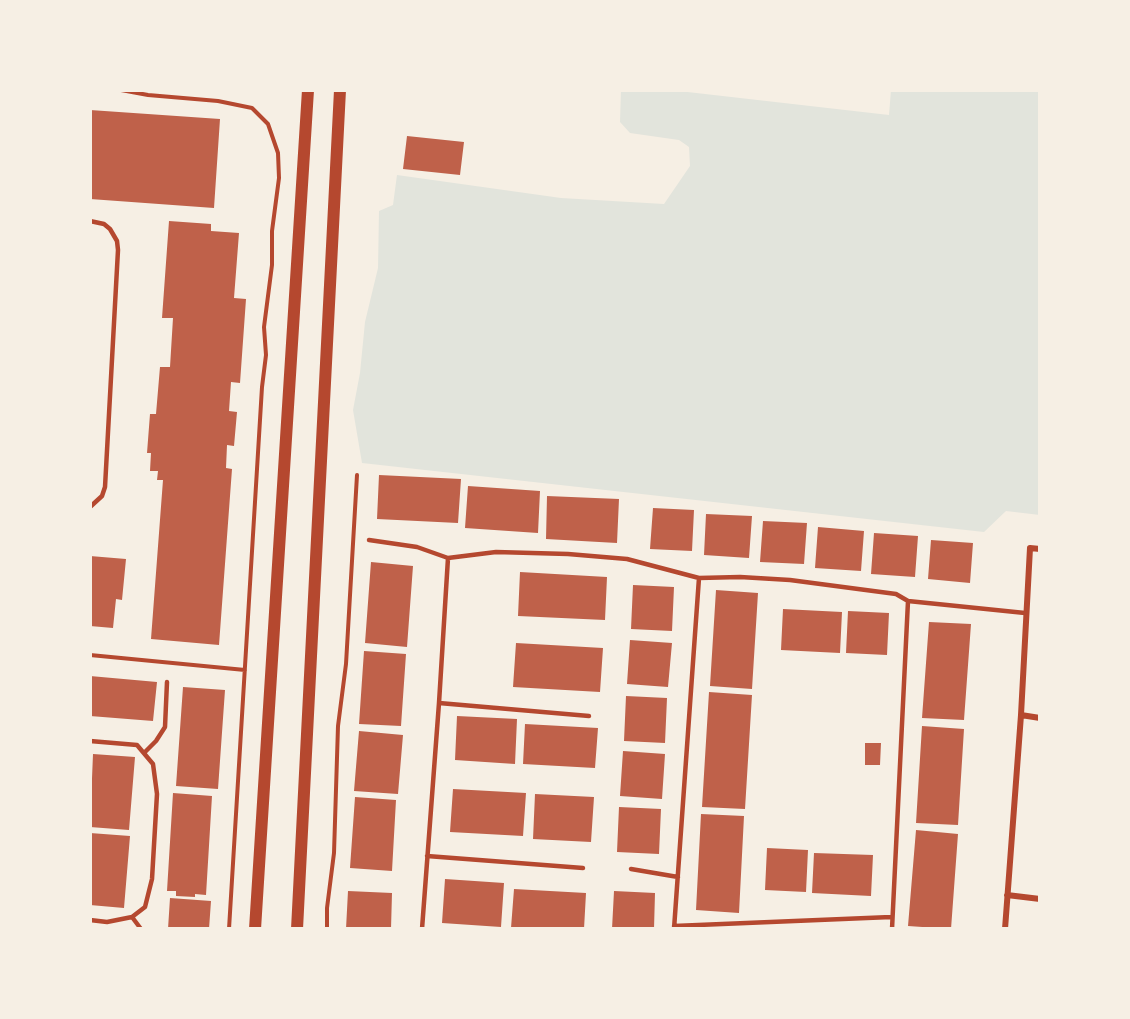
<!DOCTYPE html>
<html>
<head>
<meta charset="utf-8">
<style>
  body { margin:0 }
  #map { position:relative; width:1130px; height:1019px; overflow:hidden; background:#f6efe4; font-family:Cabin,sans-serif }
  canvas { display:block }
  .frame { position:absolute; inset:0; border:92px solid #f6efe4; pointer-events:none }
</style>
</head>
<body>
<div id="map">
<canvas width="1130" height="1019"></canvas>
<div class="frame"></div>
</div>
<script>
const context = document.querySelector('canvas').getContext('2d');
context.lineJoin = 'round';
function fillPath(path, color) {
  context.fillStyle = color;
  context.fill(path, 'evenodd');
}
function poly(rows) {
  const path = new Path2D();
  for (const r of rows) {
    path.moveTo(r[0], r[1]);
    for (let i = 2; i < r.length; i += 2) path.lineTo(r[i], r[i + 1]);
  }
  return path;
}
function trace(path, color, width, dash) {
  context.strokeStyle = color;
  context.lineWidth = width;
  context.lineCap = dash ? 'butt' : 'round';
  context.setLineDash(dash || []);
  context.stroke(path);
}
const green = poly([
  [621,90,670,90,889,115,891,90,1040,90,1040,515,1006,511,984,532,362,463,353,410,360,373,365,322,378,268,379,211,393,205,397,175,561,198,664,204,690,166,689,147,679,140,630,133,620,122]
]);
const building = poly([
  [90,110,220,119,214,208,90,199],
  [407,136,464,142,460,175,403,169],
  [169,221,211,224,211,231,239,233,234,298,246,299,240,383,231,382,229,411,237,412,234,446,227,445,226,468,232,469,219,645,151,639,163,480,157,480,158,471,150,471,151,453,147,453,150,414,156,414,160,367,170,367,173,318,162,318],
  [379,475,461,479,458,523,377,519],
  [468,486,540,491,538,533,465,528],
  [547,496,619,499,617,543,546,539],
  [653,508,694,510,692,551,650,549],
  [706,514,752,516,749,558,704,555],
  [763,521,807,523,804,564,760,562],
  [818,527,864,531,861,571,815,568],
  [874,533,918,536,915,577,871,574],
  [931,540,973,543,970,583,928,579],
  [90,556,126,559,122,600,116,599,113,628,90,626],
  [371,562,413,566,407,647,365,643],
  [520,572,607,577,605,620,518,616],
  [633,585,674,587,672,631,631,629],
  [716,590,758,593,752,689,710,686],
  [783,609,842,612,840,653,781,650],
  [848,611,889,613,887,655,846,653],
  [929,622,971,624,964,720,922,718],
  [630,640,672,643,668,687,627,684],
  [516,643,603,648,600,692,513,687],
  [364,651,406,654,401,726,359,724],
  [90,676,157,682,153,721,90,716],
  [183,687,225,690,218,789,176,786],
  [709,692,752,695,745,809,702,807],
  [626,696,667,698,665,743,624,741],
  [457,716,517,719,515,764,455,760],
  [525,724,598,728,595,768,523,764],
  [922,726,964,729,958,825,916,823],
  [359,731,403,735,398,794,354,791],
  [865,743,881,743,880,765,865,765],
  [623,751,665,754,662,799,620,796],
  [93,754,135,757,129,830,90,827],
  [453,789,526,793,523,836,450,832],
  [173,793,212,796,206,895,195,894,195,897,176,896,176,891,167,891],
  [535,794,594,797,591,842,533,839],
  [355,797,396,800,392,871,350,868],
  [619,807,661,809,659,854,617,852],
  [701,814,744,816,739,913,696,910],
  [916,830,958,834,951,929,908,926],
  [90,833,130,836,124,908,90,905],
  [767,848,808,850,806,892,765,890],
  [814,853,873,855,871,896,812,893],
  [445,879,504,883,501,927,442,923],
  [514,889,586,893,584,929,511,928],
  [348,891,392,893,391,929,346,929],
  [614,891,655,893,654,929,612,929],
  [170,898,211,901,209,929,168,929]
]);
const path = poly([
  [121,90,148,95,218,101,252,108,268,124,278,153,279,178,272,231,272,265,264,327,266,355,262,387,229,929],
  [90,655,245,670],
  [327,929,327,908,334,853,338,726,346,664,357,475]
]);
const service = poly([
  [90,221,104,224,110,229,117,241,118,250,105,487,102,496,90,507],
  [369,540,417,547,448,558,496,552,568,554,627,559,699,578],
  [439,703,589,716],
  [90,741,137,745,153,764,157,794,152,879,145,907,132,917,107,922,90,920],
  [144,753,156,741,165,727,167,682],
  [427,856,583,868],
  [631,869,678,877],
  [132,917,141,929],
  [674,926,891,917],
  [422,929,439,703,448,558],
  [674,929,699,578,740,577,790,580,896,594,908,601,1025,613],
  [892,929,908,601]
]);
const minor = poly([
  [1021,715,1040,718],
  [1007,895,1040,899],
  [1005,929,1021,715,1030,548,1040,549]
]);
const secondary = poly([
  [255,929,308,90],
  [297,929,340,90]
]);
fillPath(green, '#e2e4dc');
fillPath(building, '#bf614a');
trace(path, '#b5482f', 4);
trace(service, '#b5482f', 4.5);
trace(minor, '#b5482f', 6);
trace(secondary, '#b5482f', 12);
</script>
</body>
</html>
